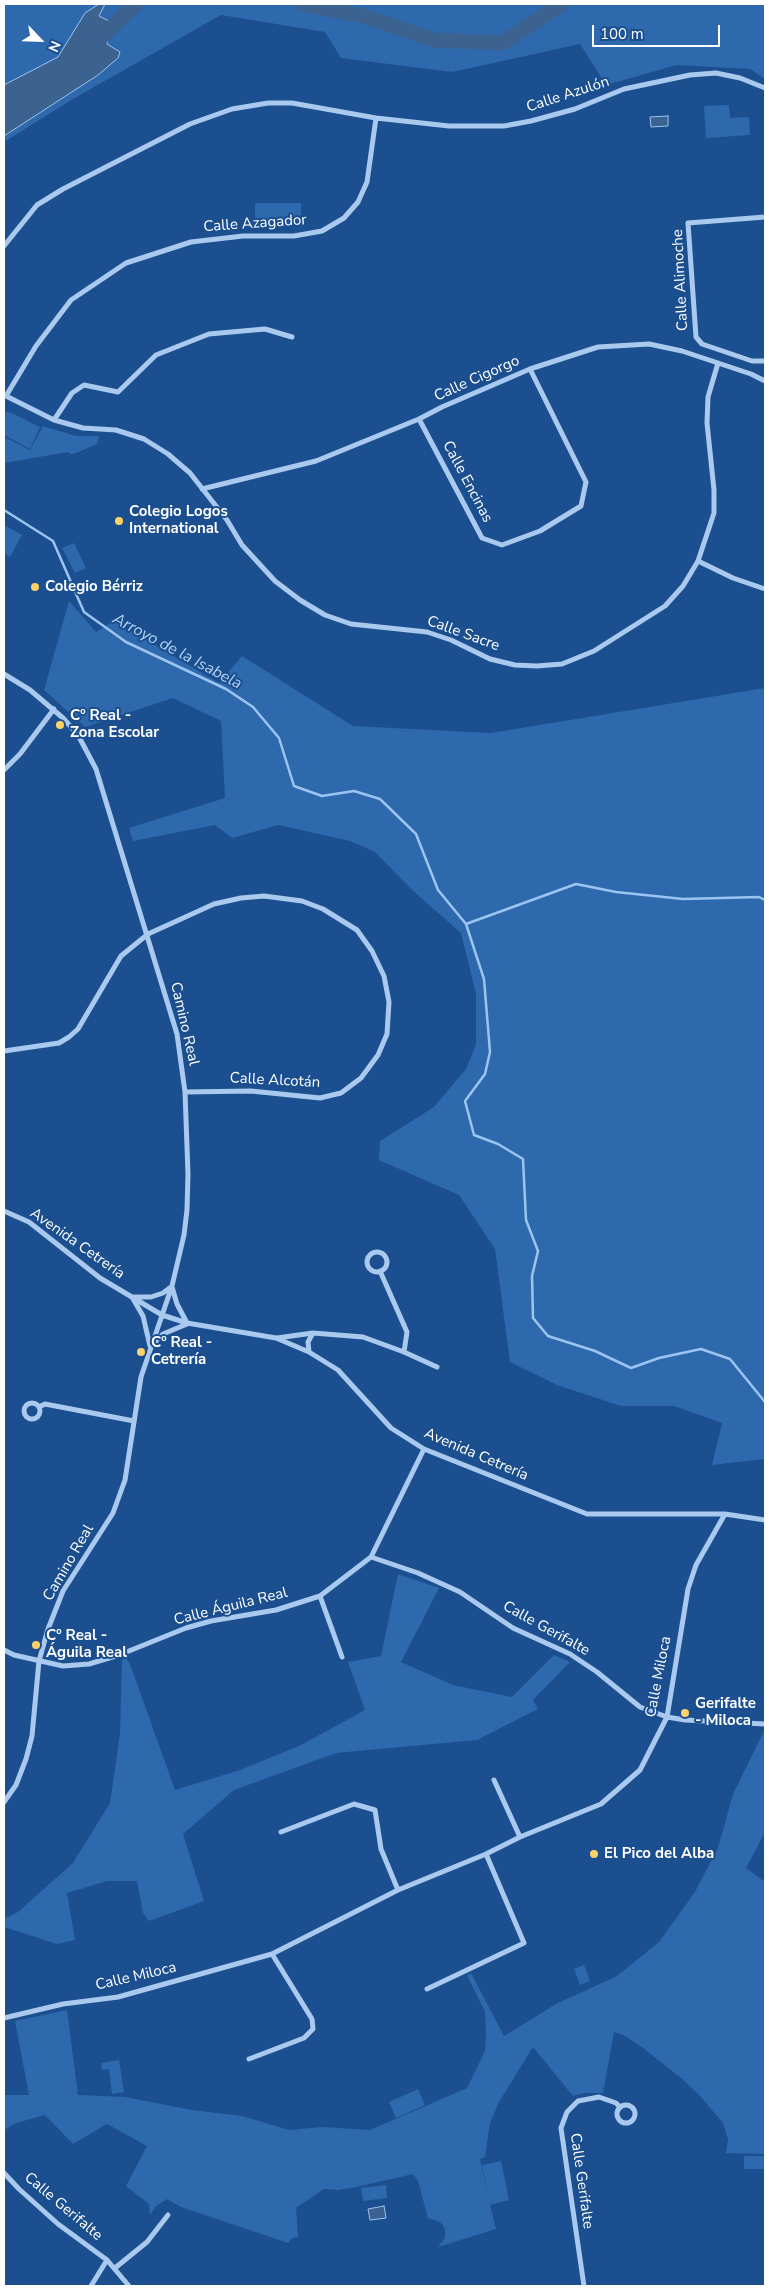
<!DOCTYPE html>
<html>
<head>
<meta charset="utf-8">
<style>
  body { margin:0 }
  #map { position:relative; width:769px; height:2290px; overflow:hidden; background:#1b4f8f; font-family:"Nunito Sans",sans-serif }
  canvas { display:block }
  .frame { position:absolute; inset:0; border:5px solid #fff; pointer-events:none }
  .north { position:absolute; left:15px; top:15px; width:50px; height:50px; -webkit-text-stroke:4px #1b4f8f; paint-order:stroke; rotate:114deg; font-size:14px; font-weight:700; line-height:20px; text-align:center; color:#fff }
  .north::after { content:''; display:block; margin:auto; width:18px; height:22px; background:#fff; clip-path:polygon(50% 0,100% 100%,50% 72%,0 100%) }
  .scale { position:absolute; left:592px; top:25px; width:128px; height:22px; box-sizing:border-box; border:2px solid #fff; border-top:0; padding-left:6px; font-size:15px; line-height:18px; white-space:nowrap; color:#fff; -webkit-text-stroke:4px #1b4f8f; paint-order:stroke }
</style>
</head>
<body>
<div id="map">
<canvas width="769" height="2290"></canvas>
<div class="frame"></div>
<div class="north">N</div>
<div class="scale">100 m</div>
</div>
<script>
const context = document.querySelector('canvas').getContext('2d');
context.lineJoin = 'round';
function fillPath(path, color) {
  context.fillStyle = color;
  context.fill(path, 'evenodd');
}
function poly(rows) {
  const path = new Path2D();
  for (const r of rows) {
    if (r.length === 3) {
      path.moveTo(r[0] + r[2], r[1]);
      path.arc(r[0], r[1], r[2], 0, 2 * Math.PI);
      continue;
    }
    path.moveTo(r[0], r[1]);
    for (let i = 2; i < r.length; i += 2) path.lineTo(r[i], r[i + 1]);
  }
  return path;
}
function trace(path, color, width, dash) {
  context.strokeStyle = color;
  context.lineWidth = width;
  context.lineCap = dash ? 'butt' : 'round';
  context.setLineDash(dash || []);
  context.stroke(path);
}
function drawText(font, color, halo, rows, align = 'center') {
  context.font = font + ' "Nunito Sans",sans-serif';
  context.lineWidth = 4;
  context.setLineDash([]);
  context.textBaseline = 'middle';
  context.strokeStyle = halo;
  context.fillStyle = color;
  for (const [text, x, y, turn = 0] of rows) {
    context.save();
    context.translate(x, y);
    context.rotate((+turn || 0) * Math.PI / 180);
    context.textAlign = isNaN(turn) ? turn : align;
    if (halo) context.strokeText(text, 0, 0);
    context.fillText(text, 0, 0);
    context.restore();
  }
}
const green = poly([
  [4,4,765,4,765,79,750,69,677,65,606,85,580,44,452,72,341,58,325,32,221,15,73,99,4,142],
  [729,105,730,118,749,117,750,135,706,138,704,106],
  [255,203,301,203,301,225,255,225],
  [4,411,14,414,40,427,30,449,4,435],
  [43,426,76,436,99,436,97,444,76,453,71,454,68,452,4,463,4,443,6,438,30,450],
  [4,525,22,535,10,557,4,553],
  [74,543,86,568,75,573,62,548],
  [69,601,96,632,114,621,219,683,242,656,353,726,491,733,765,688,765,1459,712,1465,722,1423,674,1406,621,1406,557,1385,510,1362,495,1249,459,1195,379,1160,380,1141,434,1107,466,1069,476,1044,476,994,461,933,412,890,375,852,350,841,278,825,232,838,215,825,133,841,129,828,225,798,221,721,173,698,85,727,44,690],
  [398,1574,439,1588,401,1662,453,1685,512,1697,554,1655,570,1662,533,1700,538,1709,477,1740,336,1753,234,1790,183,1834,204,1901,149,1921,143,1913,137,1881,107,1881,67,1893,75,1940,57,1944,4,1927,4,1919,18,1912,73,1863,110,1803,120,1734,122,1660,126,1658,130,1664,175,1790,240,1770,299,1746,365,1710,348,1662,381,1656],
  [765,1729,765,1832,746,1868,765,1882,765,2154,726,2153,728,2140,723,2123,700,2096,681,2078,643,2048,625,2036,614,2032,603,2093,584,2093,573,2096,533,2047,499,2102,490,2123,485,2157,480,2159,488,2196,482,2165,501,2161,509,2200,490,2205,496,2229,438,2247,445,2238,445,2229,440,2222,428,2218,418,2181,413,2174,356,2187,338,2190,324,2189,296,2208,298,2237,292,2238,288,2243,181,2207,167,2199,156,2206,150,2215,149,2204,126,2186,147,2146,107,2124,73,2144,45,2115,16,2123,4,2130,4,2095,29,2095,15,2021,67,2010,78,2095,125,2097,192,2110,242,2116,289,2130,322,2127,370,2130,467,2088,485,2051,486,2035,485,2012,467,1975,471,1973,504,2036,556,2004,617,1976,659,1942,695,1892,718,1848,733,1794],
  [584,1965,590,1981,580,1985,574,1969],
  [119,2060,124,2092,112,2094,109,2069,102,2070,101,2063],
  [418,2089,425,2105,396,2118,389,2102],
  [744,2156,765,2156,765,2169,744,2169],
  [386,2185,387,2198,363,2201,361,2188]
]);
const water = poly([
  [99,4,105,4,99,16,111,22,107,44,120,52,118,58,98,75,4,136,4,85,58,57,85,13,99,4],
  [668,116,668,126,651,127,650,117,668,116],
  [384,2206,386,2218,370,2220,368,2209,384,2206]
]);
const stream = poly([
  [4,510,53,541,84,612,126,642,226,689,253,707,279,738,294,786,322,796,354,791,380,799,416,834,438,890,466,924,484,979,490,1052,485,1074,465,1101,474,1135,498,1144,523,1159,526,1220,538,1251,532,1276,533,1318,548,1336,595,1351,631,1368,659,1358,701,1349,730,1359,765,1402],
  [466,924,576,884,616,892,683,899,759,897,765,900]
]);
const river = poly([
  [303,4,367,17,434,40,502,43,562,4],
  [94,44,136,4]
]);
const street = poly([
  [765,217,688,223,696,337,702,344,752,361,765,361],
  [4,246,37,205,63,189,190,124,232,109,268,103,292,103,376,118,449,126,504,126,531,121,575,109,624,89,690,75,716,73,740,78,765,88],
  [4,395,54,420,83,428,116,430,144,439,168,454,190,473,227,520,242,545,275,581,300,600,325,615,351,624,427,632,451,640,490,659,515,665,537,666,562,664,594,651,665,606,683,586,698,561,714,513,714,490,707,423,708,397,718,363],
  [6,396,36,346,71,300,126,263,191,242,243,236,294,236,322,231,344,218,358,202,367,182,376,118],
  [419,419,482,538,502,545,540,531,581,506,586,482,530,369],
  [54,420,72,393,84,385,118,392,156,355,209,334,265,329,292,337],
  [202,489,316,461,419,419,442,407,530,369,598,347,649,344,682,351,751,374,765,381],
  [698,561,733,578,765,589],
  [4,674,30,690,63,718,78,735,96,769,177,1034,185,1092,188,1174,187,1210,184,1235,172,1286,141,1377,125,1480,113,1513,63,1591,48,1629,39,1661,32,1736,26,1759,16,1785,4,1802],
  [4,770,20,754,54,709],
  [4,1051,59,1043,69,1037,78,1029,121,956,148,934,214,904,241,898,264,896,302,901,323,909,357,930,372,951,384,976,389,1002,387,1034,378,1055,361,1078,341,1093,320,1098,251,1091,185,1092],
  [4,1211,29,1222,100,1278,162,1315,187,1323,276,1338,309,1352,338,1370,391,1428,424,1449,587,1514,725,1514,765,1520],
  [377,1262,10],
  [380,1271,407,1332,404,1352],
  [172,1287,177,1304,187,1323],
  [313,1333,363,1337,404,1352,437,1367],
  [277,1338,313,1333,308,1342,309,1352],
  [152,1345,163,1334,187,1324],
  [150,1346,143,1316,132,1297,151,1297,163,1293,171,1287],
  [32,1411,8],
  [39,1407,45,1404,134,1421],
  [371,1557,418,1573,460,1592,513,1628,570,1654,597,1672,640,1707,667,1717,685,1720,765,1724],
  [320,1596,342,1657],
  [4,1650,14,1655,63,1666,89,1664,119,1655,186,1628,211,1621,276,1610,320,1596,371,1557,424,1449],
  [494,1780,520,1837],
  [281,1832,354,1804,375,1810,381,1849,398,1890],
  [427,1989,524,1943,486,1854],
  [4,2018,63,2004,118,1997,272,1954,398,1890,486,1854,520,1837,601,1804,640,1770,667,1717,688,1589,696,1565,725,1514],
  [249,2059,304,2038,313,2029,312,2019,272,1954],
  [626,2114,9],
  [4,2173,19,2189,58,2224,107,2260,129,2286],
  [115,2268,147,2242,168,2215],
  [91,2286,107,2260],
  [584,2286,561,2128,567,2112,578,2101,599,2097,616,2103,620,2107]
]);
const markers = [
  [119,521,5,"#ffd166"],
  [35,587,5,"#ffd166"],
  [60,725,5,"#ffd166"],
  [141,1352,5,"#ffd166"],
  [36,1645,5,"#ffd166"],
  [685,1713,5,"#ffd166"],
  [594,1854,5,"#ffd166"]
];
const streetNames = [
  ["Calle Azulón",568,95,-18],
  ["Calle Azagador",255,224,-4],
  ["Calle Alimoche",681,280,-93],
  ["Calle Cigorgo",477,379,-24],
  ["Calle Encinas",467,482,62],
  ["Calle Sacre",463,634,20],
  ["Camino Real",184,1024,77],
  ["Calle Alcotán",275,1081,3],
  ["Avenida Cetrería",77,1244,35],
  ["Avenida Cetrería",476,1455,23],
  ["Camino Real",69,1563,-60],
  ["Calle Águila Real",231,1607,-14],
  ["Calle Gerifalte",546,1629,29],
  ["Calle Miloca",659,1677,-79],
  ["Calle Miloca",136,1977,-13],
  ["Calle Gerifalte",581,2181,82],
  ["Calle Gerifalte",63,2207,40]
];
const poiNames = [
  ["Colegio Logos",129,512],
  ["International",129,529],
  ["Colegio Bérriz",45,587],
  ["Cº Real -",70,716],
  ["Zona Escolar",70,733],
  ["Cº Real -",151,1343],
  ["Cetrería",151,1360],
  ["Cº Real -",46,1636],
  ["Águila Real",46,1653],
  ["Gerifalte",695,1704],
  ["- Miloca",695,1721],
  ["El Pico del Alba",604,1854]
];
const waterNames = [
  ["Arroyo de la Isabela",177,652,28]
];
fillPath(green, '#2e69ad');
fillPath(water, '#3c6290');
trace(water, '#9cc4f0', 1);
trace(stream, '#9cc4f0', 2.5);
trace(river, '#3c6290', 15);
trace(street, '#a9c9ee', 5);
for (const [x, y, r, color] of markers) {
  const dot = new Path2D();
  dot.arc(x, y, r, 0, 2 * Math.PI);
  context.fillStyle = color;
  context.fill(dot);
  trace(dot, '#1b4f8f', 2);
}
drawText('15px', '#fff', '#1b4f8f', streetNames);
drawText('bold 15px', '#fff', '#1b4f8f', poiNames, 'left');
drawText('italic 16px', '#b5d3f5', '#1b4f8f', waterNames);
</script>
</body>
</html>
